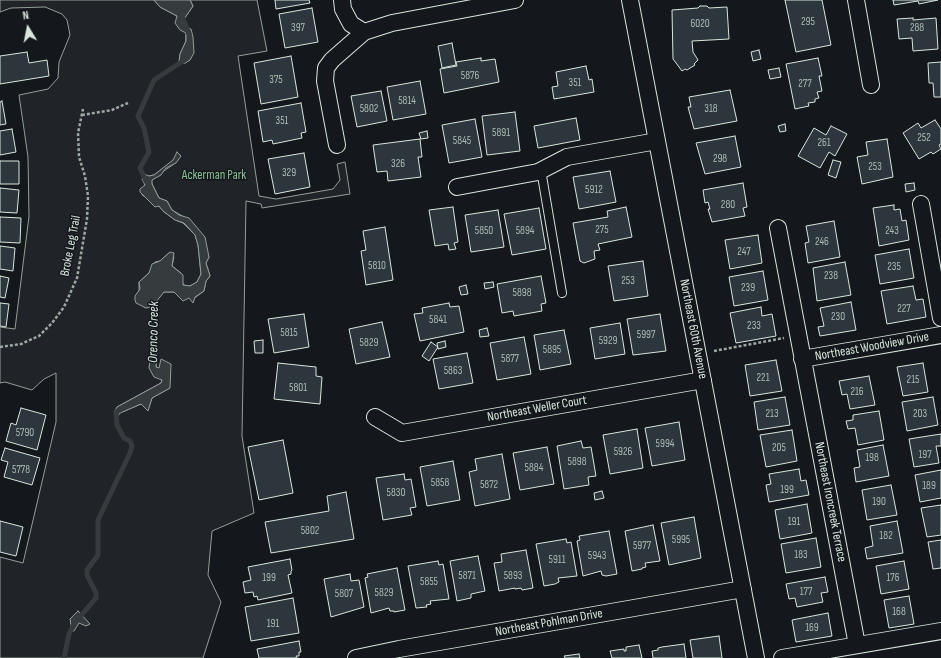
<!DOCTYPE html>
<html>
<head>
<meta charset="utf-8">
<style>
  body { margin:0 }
  #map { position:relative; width:941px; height:658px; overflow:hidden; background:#14181c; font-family:"Sofia Sans Condensed",sans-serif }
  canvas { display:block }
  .north { position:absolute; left:8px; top:8px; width:40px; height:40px; -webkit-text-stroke:3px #14181c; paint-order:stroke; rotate:350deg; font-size:11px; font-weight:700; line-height:16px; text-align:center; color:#d8e6dc }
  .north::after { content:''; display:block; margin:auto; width:14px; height:18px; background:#d8e6dc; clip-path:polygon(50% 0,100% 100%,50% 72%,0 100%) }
</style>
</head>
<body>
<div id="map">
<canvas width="941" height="658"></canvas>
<div class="north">N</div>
</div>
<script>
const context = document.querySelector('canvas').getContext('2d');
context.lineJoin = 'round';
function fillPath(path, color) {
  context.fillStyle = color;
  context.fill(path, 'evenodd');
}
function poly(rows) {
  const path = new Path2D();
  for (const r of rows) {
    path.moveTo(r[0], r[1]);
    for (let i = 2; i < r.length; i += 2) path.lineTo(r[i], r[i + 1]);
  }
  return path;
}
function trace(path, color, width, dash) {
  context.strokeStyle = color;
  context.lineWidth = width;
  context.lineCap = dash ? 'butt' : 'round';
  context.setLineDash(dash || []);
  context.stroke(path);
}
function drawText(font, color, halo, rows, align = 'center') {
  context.font = font + ' "Sofia Sans Condensed",sans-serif';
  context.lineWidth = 3;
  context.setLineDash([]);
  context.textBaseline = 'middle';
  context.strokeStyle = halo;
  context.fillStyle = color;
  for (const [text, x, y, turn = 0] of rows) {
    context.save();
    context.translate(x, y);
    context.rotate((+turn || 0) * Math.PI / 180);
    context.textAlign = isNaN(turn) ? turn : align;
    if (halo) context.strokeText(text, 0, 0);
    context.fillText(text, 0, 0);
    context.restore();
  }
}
const green = poly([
  [0,0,154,0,160,7,177,16,186,33,186,41,180,54,179,62,185,63,190,60,186,28,182,22,193,6,190,0,257,0,267,51,238,56,259,196,276,199,333,189,340,180,337,164,345,162,350,194,262,208,261,204,246,201,242,436,254,513,212,531,208,575,221,602,203,658,0,658,0,557,23,563,56,422,56,373,44,379,32,390,5,382,0,383,0,327,15,329,29,216,28,157,19,95,48,89,58,78,59,62,70,35,67,20,62,14,45,7,11,8,0,12,0,0],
  [174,160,174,164,151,180,152,184,159,198,167,201,172,210,184,217,209,257,206,263,210,276,206,281,204,291,193,299,174,292,164,292,146,308,139,303,139,282,149,273,155,262,160,261,170,252,174,257,172,266,181,273,183,285,190,286,197,282,201,274,198,245,195,235,183,223,175,220,163,211,159,206,153,205,149,199,142,195,145,185,144,182,149,176,154,175,174,160],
  [157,354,156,367,159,368,170,388,152,398,148,410,141,404,120,413,117,407,161,383,162,380,149,368,157,354]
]);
const water = poly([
  [154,0,190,0,193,6,182,22,186,28,191,29,193,37,194,53,190,60,185,63,179,62,180,54,186,41,186,33,180,30,175,23,177,16,160,7,154,0],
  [177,152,181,156,176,163,166,168,161,175,152,180,152,184,159,198,167,201,172,210,179,215,189,218,205,237,209,257,206,263,210,276,206,281,204,291,195,297,193,303,189,298,183,301,174,292,164,292,152,307,146,308,136,303,135,300,135,296,140,289,139,282,149,273,152,264,160,261,170,252,174,253,172,266,183,275,183,285,190,286,197,282,201,274,198,245,195,235,184,223,175,220,163,211,159,206,155,207,140,192,140,189,145,185,142,179,144,174,149,176,154,175,173,160,177,152],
  [152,346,157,354,156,367,159,368,161,359,171,364,170,388,152,398,148,411,141,404,120,413,118,416,114,412,117,407,161,383,162,380,154,377,149,368,152,346],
  [78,611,90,624,86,626,79,623,74,631,72,631,70,619,78,611]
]);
const stream = poly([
  [181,13,189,34],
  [146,181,140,168,149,152,144,128,138,116,154,80,186,59],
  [154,299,152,340,155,355],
  [64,658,69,634,74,624,96,598,96,593,87,575,87,570,98,555,98,520,130,453,132,446,130,441,124,438,117,425,116,412,120,410]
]);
const building = poly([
  [275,0,309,0,310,3,276,9,275,0],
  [785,0,822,0,831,45,796,52,785,0],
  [893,0,938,0,919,4,918,1,894,5,893,0],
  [700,6,707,6,709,8,727,7,729,39,692,41,693,52,698,60,694,64,695,65,687,70,685,69,682,71,673,59,672,10,698,8,700,6],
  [312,8,318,42,285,48,279,14,312,8],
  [913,18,913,20,936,18,938,49,913,51,912,38,899,39,897,19,913,18],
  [452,43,456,65,442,68,438,46,452,43],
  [759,50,761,59,753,61,751,52,759,50],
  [27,52,29,63,47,60,49,76,0,84,0,56,27,52],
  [291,56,298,97,261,104,254,63,291,56],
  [481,58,481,61,495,59,499,82,444,93,440,69,457,66,456,62,481,58],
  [818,58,822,76,819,76,822,91,817,92,819,98,815,99,815,102,808,103,809,106,795,109,786,64,818,58],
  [941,62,941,97,934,97,933,83,929,83,928,63,941,62],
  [586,66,589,80,592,79,594,92,554,99,552,87,558,86,556,72,586,66],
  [779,68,781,77,770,79,768,70,779,68],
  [420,81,426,114,393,120,387,87,420,81],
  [730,90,737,121,694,129,688,107,691,107,689,97,730,90],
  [381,91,387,121,357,127,351,96,381,91],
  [2,101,6,124,0,125,0,102,2,101],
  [301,103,306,132,301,133,302,138,273,144,272,140,263,142,258,111,301,103],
  [515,112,520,151,487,155,482,116,515,112],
  [576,118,580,140,538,148,534,126,576,118],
  [475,119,482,157,449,163,442,125,475,119],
  [935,120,941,129,941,144,939,145,941,149,933,154,931,152,919,159,903,133,918,123,921,128,935,120],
  [785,124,786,131,780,132,778,126,785,124],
  [831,126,847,134,835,156,829,152,820,168,798,156,814,128,826,135,831,126],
  [12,129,16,152,0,155,0,131,12,129],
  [427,131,428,138,421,139,419,133,427,131],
  [735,136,741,167,705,174,696,143,735,136],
  [420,139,422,157,418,157,421,177,388,181,387,171,377,172,373,145,420,139],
  [887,139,893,177,862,184,857,157,868,155,866,142,887,139],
  [304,153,310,187,275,194,268,159,304,153],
  [833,160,841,162,836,178,828,175,833,160],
  [0,161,19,161,19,184,0,184,0,161],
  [610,171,616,202,579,209,573,177,610,171],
  [743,183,747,207,743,208,745,216,712,222,708,209,710,209,708,202,705,203,703,190,743,183],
  [914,183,915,190,906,192,905,184,914,183],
  [0,188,19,190,17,213,0,212,0,188],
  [894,205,894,210,900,209,902,221,906,220,909,240,879,246,873,208,894,205],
  [453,207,458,242,454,243,456,249,449,250,448,244,435,246,429,210,453,207],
  [626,207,632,237,598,244,600,250,594,251,595,259,584,263,580,261,573,223,608,217,607,211,626,207],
  [539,208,546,249,512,255,504,214,539,208],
  [498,210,504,247,471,252,465,215,498,210],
  [0,217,21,218,20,243,0,242,0,217],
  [834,221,840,257,808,263,805,243,809,242,806,226,834,221],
  [385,227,393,280,366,285,361,251,366,250,363,231,385,227],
  [758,235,762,263,730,269,725,240,758,235],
  [0,246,15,248,13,271,0,269,0,246],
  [909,249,914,278,880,284,875,255,909,249],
  [643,261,648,296,614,301,608,266,643,261],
  [845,262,851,295,817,301,813,268,845,262],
  [763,271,768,300,734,306,729,277,763,271],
  [0,276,9,278,5,298,0,297,0,276],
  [541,276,546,303,541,304,542,311,514,316,513,311,502,313,497,284,541,276],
  [493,282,494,287,485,289,484,283,493,282],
  [466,285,468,294,461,295,459,287,466,285],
  [913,286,916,300,923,299,926,317,887,324,881,291,913,286],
  [851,302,856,330,820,336,818,327,824,326,820,308,851,302],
  [0,303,9,304,6,327,0,326,0,303],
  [449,303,450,307,459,306,464,332,420,341,414,314,423,313,422,308,449,303],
  [761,307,762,316,772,314,776,336,736,343,730,313,761,307],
  [304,314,309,347,274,353,268,319,304,314],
  [660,314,666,351,633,355,627,319,660,314],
  [382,322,390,357,356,364,349,329,382,322],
  [620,323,625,354,595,359,590,328,620,323],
  [487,328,489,336,480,337,479,330,487,328],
  [564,330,571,364,540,370,534,335,564,330],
  [524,337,531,374,497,380,490,343,524,337],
  [263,340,263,353,255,353,254,341,263,340],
  [445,341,446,347,438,349,437,343,445,341],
  [431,342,438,347,429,361,422,356,431,342],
  [467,353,473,383,439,389,433,359,467,353],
  [776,360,782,391,750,396,745,365,776,360],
  [278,363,316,367,316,376,322,377,320,404,274,399,278,363],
  [923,363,928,392,903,396,897,367,923,363],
  [869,376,875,405,850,409,847,394,842,395,839,381,869,376],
  [785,397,790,425,758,430,754,402,785,397],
  [933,397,938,425,907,431,902,402,933,397],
  [21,408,46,415,37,450,6,441,11,423,16,425,21,408],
  [879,411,884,440,858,445,855,428,848,429,846,421,853,420,853,415,879,411],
  [679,422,685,460,652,466,645,428,679,422],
  [637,429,643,468,610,474,603,435,637,429],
  [792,430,797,461,766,467,760,435,792,430],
  [941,434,941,446,936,446,939,463,914,467,909,439,941,434],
  [283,440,293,493,259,500,248,447,283,440],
  [581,441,583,448,591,447,596,476,588,477,589,485,564,489,557,446,581,441],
  [883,445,889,476,856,482,854,468,860,467,857,450,883,445],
  [547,447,554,484,520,490,513,453,547,447],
  [5,448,40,458,32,485,4,477,8,462,1,460,5,448],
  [502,454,510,499,475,506,469,472,477,470,475,459,502,454],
  [453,461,460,500,427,506,420,467,453,461],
  [799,469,801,481,806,480,809,495,769,502,766,485,771,484,769,474,799,469],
  [941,470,941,498,920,502,915,475,941,470],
  [404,474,405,480,411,479,416,507,410,508,412,515,383,520,376,478,404,474],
  [891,485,897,515,867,520,862,490,891,485],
  [602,491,604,498,595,500,594,493,602,491],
  [346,492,354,539,271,553,265,522,329,511,327,496,346,492],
  [807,504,812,533,780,539,775,510,807,504],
  [941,505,941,535,927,537,921,508,941,505],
  [694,517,701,558,669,565,661,523,694,517],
  [0,521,23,527,16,556,0,552,0,521],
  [897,521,903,553,867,559,865,548,873,546,870,526,897,521],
  [653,525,660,561,645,563,646,567,642,568,642,569,632,571,625,531,653,525],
  [609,531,617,574,606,576,602,575,601,571,583,576,577,541,580,540,579,536,609,531],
  [816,538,821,567,786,573,781,544,816,538],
  [566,539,567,543,571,542,577,576,558,578,559,582,555,584,544,586,536,544,566,539],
  [941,540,941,568,933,569,928,542,941,540],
  [526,550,533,588,522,590,521,588,515,589,515,588,499,591,494,563,502,562,501,554,526,550],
  [478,556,485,591,471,594,471,598,457,601,450,561,478,556],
  [290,559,292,570,291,571,291,574,288,575,292,593,258,600,257,596,254,597,253,592,245,593,243,582,251,580,248,567,290,559],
  [438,561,439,565,443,564,449,599,430,601,431,604,426,605,427,607,416,608,408,566,438,561],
  [904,561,909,589,881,594,876,566,904,561],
  [397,568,405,610,394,612,394,611,390,611,389,608,371,613,365,578,368,577,367,574,397,568],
  [350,574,351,581,359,580,364,607,331,617,324,579,350,574],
  [825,577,828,592,821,593,823,602,797,607,795,598,789,599,786,584,825,577],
  [909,596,914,624,889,628,884,600,909,596],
  [293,598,299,633,251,641,245,607,293,598],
  [828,613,832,636,796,642,792,620,828,613],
  [719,636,722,658,693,658,690,640,719,636],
  [299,641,301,652,299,652,299,656,296,656,297,658,259,658,257,649,299,641],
  [684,644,686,658,653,658,652,651,658,650,658,648,662,647,684,644],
  [639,645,642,658,612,658,610,651,624,649,624,651,626,651,626,647,639,645],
  [579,654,580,658,565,658,564,656,579,654]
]);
const path = poly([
  [82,115,112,110,128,103],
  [0,347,21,344,39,336,52,323,64,307,77,278,87,219,88,196,85,176,79,157,78,133,83,109],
  [714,351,784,338]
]);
const lane = poly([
  [541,170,562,293]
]);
const street = poly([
  [342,0,343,9,351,24,364,32],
  [630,0,756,658],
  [856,0,871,85],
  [364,32,392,23,515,0],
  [337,145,325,81,326,68,332,60,364,32],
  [457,187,538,172,567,157,657,141],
  [921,204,941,318],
  [778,228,857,645],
  [802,359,941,335],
  [375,417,402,433,703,380],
  [356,658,399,649,743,589],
  [782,658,941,631]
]);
const numberNames = [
  ["295",808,22],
  ["6020",700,24],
  ["397",298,28],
  ["288",917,28],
  ["5876",470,76],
  ["375",276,80],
  ["351",575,83],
  ["277",805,84],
  ["5814",407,101],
  ["5802",369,109],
  ["318",711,109],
  ["351",282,121],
  ["5891",501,133],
  ["252",924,138],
  ["5845",462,141],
  ["261",824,143],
  ["298",720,159],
  ["326",398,164],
  ["253",875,167],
  ["329",289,173],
  ["5912",594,190],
  ["280",728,205],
  ["275",602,230],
  ["5850",484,231],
  ["5894",525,231],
  ["243",892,231],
  ["246",822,242],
  ["247",744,252],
  ["5810",377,266],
  ["235",894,267],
  ["238",831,276],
  ["253",628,281],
  ["239",748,288],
  ["5898",522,293],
  ["227",904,309],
  ["230",838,317],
  ["5841",438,320],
  ["233",754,326],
  ["5815",289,333],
  ["5997",646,335],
  ["5929",608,341],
  ["5829",369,343],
  ["5895",552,350],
  ["5877",510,359],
  ["5863",453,371],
  ["221",763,378],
  ["215",913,380],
  ["5801",298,388],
  ["216",857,392],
  ["213",772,414],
  ["203",920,414],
  ["5790",25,433],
  ["5994",665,444],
  ["205",779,448],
  ["5926",623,452],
  ["197",925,455],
  ["198",872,458],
  ["5898",577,462],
  ["5884",534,468],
  ["5778",21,470],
  ["5858",440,483],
  ["5872",489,485],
  ["189",929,486],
  ["199",787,490],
  ["5830",396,493],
  ["190",879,502],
  ["191",794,522],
  ["5802",310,531],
  ["182",886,536],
  ["5995",681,540],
  ["5977",642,546],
  ["183",801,555],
  ["5943",597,556],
  ["5911",557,560],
  ["5871",467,576],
  ["5893",513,576],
  ["199",269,578],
  ["176",893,578],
  ["5855",429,582],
  ["177",806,592],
  ["5829",384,593],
  ["5807",344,594],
  ["168",899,612],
  ["191",273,624],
  ["169",812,628]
];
const parkNames = [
  ["Ackerman Park",214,176]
];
const streetNames = [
  ["Broke Leg Trail",71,246,-79],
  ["Northeast 60th Avenue",693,329,79],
  ["Northeast Woodview Drive",872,347,-10],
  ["Northeast Weller Court",537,409,-10],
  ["Northeast Ironcreek Terrace",830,502,79],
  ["Northeast Pohlman Drive",549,623,-10]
];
const waterNames = [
  ["Orenco Creek",154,332,-89]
];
fillPath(green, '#202428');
trace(green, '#939e99', 1);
fillPath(water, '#363b3e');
trace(water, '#939e99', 1);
trace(stream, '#363b3e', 5);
fillPath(building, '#2c363c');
trace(building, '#d8e6dc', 1);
trace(lane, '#d8e6dc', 10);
trace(street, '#d8e6dc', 18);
trace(path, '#9da8a2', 2.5, [3, 2]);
trace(lane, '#14181c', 8);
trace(street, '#14181c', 16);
drawText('11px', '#adbab4', null, numberNames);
drawText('13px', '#8ac095', '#14181c', parkNames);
drawText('13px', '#d8e6dc', '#14181c', streetNames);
drawText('italic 14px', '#d8e6dc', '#14181c', waterNames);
</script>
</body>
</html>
